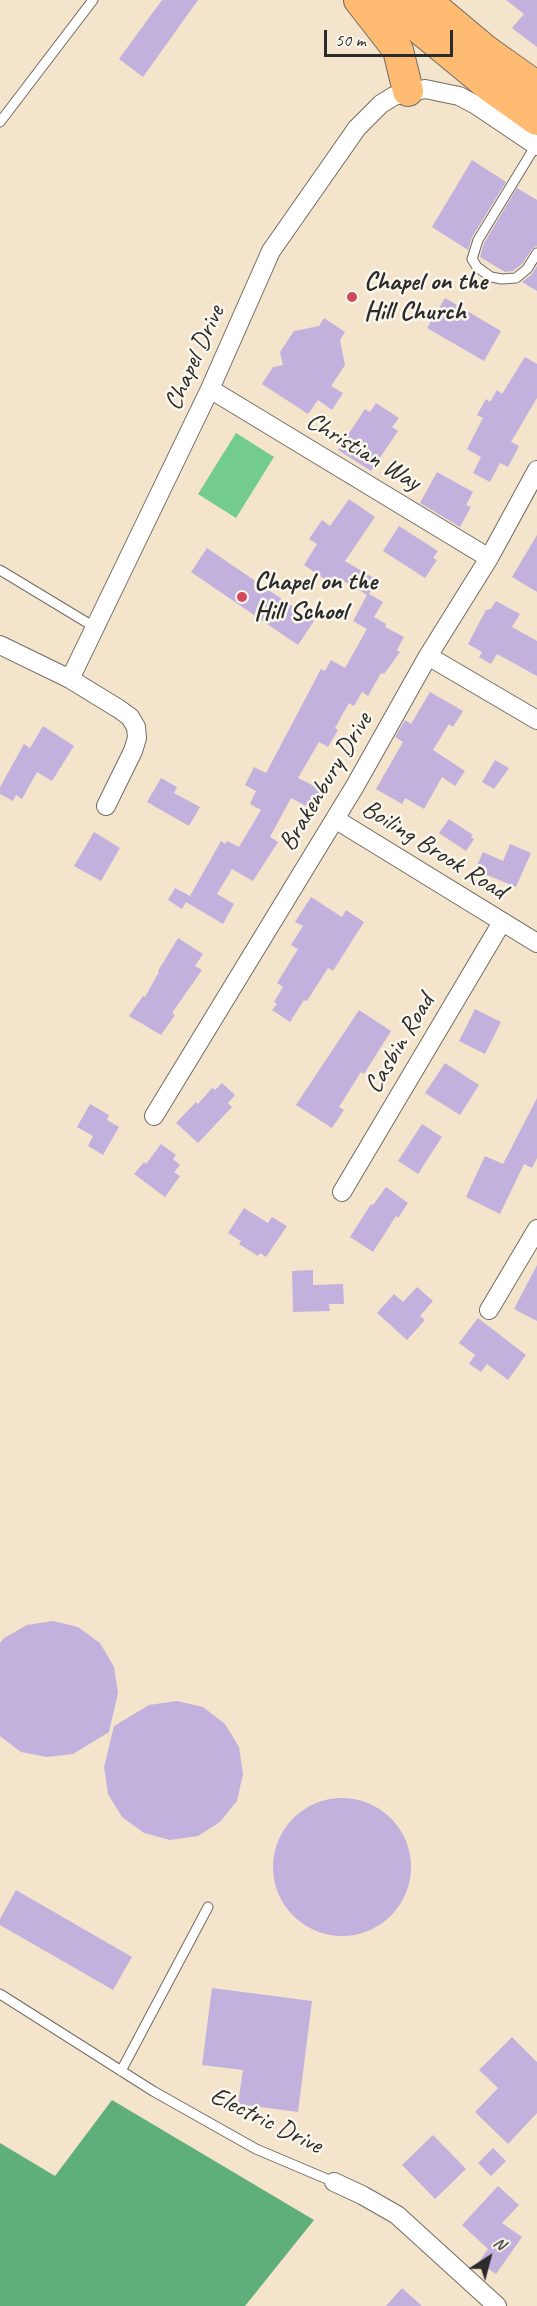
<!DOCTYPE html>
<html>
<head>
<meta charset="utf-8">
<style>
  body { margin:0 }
  #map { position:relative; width:537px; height:2306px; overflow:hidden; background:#f4e4cb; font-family:Caveat,sans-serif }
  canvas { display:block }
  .north { position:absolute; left:459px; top:2228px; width:60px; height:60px; -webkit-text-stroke:4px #fbf7ec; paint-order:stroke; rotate:36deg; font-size:16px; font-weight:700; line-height:24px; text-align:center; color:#2b2b2b }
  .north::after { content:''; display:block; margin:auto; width:21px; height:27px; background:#2b2b2b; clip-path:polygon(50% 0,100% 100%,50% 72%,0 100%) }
  .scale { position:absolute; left:324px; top:30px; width:129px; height:27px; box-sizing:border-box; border:3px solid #2b2b2b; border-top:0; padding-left:8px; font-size:18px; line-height:21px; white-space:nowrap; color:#2b2b2b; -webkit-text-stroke:4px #fbf7ec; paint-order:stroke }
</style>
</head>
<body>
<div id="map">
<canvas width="537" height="2306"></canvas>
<div class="north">N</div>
<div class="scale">50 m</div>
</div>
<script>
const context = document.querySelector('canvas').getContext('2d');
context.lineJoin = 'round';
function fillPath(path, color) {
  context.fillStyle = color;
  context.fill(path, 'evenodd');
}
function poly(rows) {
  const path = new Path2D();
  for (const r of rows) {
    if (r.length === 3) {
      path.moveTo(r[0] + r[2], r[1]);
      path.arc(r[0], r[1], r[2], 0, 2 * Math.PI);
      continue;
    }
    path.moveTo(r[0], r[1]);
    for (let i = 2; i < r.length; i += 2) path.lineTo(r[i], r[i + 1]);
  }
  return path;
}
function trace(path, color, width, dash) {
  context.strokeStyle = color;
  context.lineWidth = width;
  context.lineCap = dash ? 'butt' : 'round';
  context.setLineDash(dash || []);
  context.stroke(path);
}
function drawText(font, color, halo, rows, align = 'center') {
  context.font = font + ' Caveat,sans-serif';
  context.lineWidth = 5;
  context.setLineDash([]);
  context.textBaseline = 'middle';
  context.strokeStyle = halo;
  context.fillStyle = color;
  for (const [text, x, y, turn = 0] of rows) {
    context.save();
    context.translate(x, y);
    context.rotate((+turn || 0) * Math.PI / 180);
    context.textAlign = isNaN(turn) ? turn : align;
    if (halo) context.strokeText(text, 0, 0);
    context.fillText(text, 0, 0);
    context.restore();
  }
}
const green = poly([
  [236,433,274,457,236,518,198,494]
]);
const forest = poly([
  [112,2100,314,2220,245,2306,0,2306,0,2143,55,2176]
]);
const building = poly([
  [162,0,198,0,143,77,119,59],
  [506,0,537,0,537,47,512,28,524,14],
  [472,160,506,182,472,237,468,250,432,227],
  [517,188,537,200,537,246,532,249,522,264,513,271,505,272,480,257,484,243],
  [537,266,537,291,522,282,532,274],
  [445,298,501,331,484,361,427,328],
  [324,318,345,332,340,340,345,365,331,386,343,393,332,410,318,400,308,414,262,384,273,367,283,365,280,352,294,331,319,326],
  [525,357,537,364,537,398,511,442,519,446,508,467,500,463,490,482,473,473,481,457,467,449,483,418,477,415,486,399,490,402,497,390,502,394],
  [376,403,399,418,392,427,398,431,371,471,338,450,365,409,370,412],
  [437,472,473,492,466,505,471,507,460,527,420,503],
  [349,499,375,517,345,561,377,580,369,594,383,602,374,617,386,624,385,627,404,637,397,650,400,652,384,674,381,673,368,696,362,692,354,706,349,703,335,728,338,730,328,747,319,742,298,778,322,790,312,809,291,798,270,837,278,842,253,881,232,869,217,894,234,904,223,924,186,902,182,909,168,900,175,888,190,896,221,841,225,844,227,841,239,847,261,810,250,804,256,791,245,785,254,767,266,773,321,669,325,671,331,660,345,668,367,629,353,621,367,595,335,576,330,583,304,565,317,544,309,539,322,520,330,526],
  [399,526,438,551,433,558,437,560,425,578,383,551],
  [537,535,537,592,512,577],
  [207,548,314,621,298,645,191,572],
  [496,601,520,614,512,627,537,641,537,676,497,654,491,664,479,657,482,652,468,644,486,610,491,609],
  [430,692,463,711,453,727,449,724,433,750,465,771,455,786,442,777,424,809,405,798,402,804,376,789,403,742,395,737,405,720,411,724],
  [43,726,74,746,52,781,37,772,22,799,16,795,13,801,0,794,0,787,24,744,30,748],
  [495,760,509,768,494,789,482,782],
  [161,778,177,787,174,793,200,807,189,826,147,802],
  [449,819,473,835,471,837,474,839,466,851,439,833],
  [94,832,120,848,101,881,74,866],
  [510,844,531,853,516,887,475,870,483,852,503,861],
  [311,897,342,917,346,910,364,922,333,971,328,968,307,1001,304,1000,290,1022,272,1010,277,1004,274,1002,283,987,277,983,298,949,291,945,303,926,295,922],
  [178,938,203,954,195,966,202,970,172,1013,175,1015,161,1035,129,1016,143,996,145,997,159,972,158,971],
  [475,1009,501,1022,485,1054,459,1041],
  [359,1010,391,1031,364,1074,361,1072,339,1107,344,1110,332,1128,296,1105],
  [445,1063,479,1085,460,1115,425,1093],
  [222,1083,235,1095,228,1103,232,1107,198,1143,176,1123,196,1102,198,1104,212,1088,215,1090],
  [537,1098,537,1158,532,1168,524,1164,500,1214,466,1197,485,1156,503,1164],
  [90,1104,109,1115,107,1120,119,1127,103,1155,88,1146,93,1136,77,1127],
  [422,1124,442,1137,418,1174,398,1161],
  [161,1144,176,1155,173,1159,180,1165,174,1172,180,1176,165,1197,134,1174,144,1162,146,1164],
  [386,1187,408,1203,398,1218,396,1216,373,1252,350,1237,371,1204,373,1205],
  [244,1208,268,1223,272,1217,287,1226,266,1257,260,1253,258,1256,239,1244,241,1241,228,1233],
  [537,1265,537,1321,514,1309],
  [313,1270,313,1285,343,1284,344,1304,329,1304,330,1311,293,1312,292,1271],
  [417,1287,433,1301,420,1316,425,1320,407,1340,377,1313,394,1294,403,1302],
  [478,1318,526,1355,508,1380,487,1364,481,1372,469,1364,475,1355,459,1343],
  [53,1621,78,1627,100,1643,114,1667,118,1693,109,1732,73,1754,47,1757,21,1752,0,1736,0,1643,4,1638,27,1625],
  [177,1701,203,1707,225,1724,239,1747,243,1774,237,1801,220,1822,198,1836,170,1840,144,1833,122,1817,108,1794,104,1767,114,1726,149,1705],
  [342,1867,69],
  [16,1890,132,1957,113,1990,0,1925,0,1919],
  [212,1988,312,2001,298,2112,238,2104,243,2070,202,2065],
  [512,2037,537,2062,537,2113,508,2144,475,2112,498,2088,479,2070],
  [433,2135,466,2169,435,2199,402,2165],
  [493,2148,506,2161,491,2176,478,2163],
  [498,2186,519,2205,502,2223,522,2237,496,2274,479,2262,488,2249,462,2225],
  [402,2288,422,2306,386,2306]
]);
const service = poly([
  [0,122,93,0],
  [536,145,478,240,472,259,477,267,491,277,502,279,516,278,527,269,537,253],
  [0,570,96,628],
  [0,1994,153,2091,256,2149,334,2182],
  [121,2071,208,1907]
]);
const minor = poly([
  [210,389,489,558],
  [0,645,70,679,119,709,130,717,136,727,137,738,133,751,106,806],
  [428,656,537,720],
  [70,679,210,389,271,251,357,128,381,104,394,96,425,89,459,96,476,105,537,146],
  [335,819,537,943],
  [154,1116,355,786,428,656,489,558,537,470],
  [342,1192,502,922],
  [489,1310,537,1229],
  [334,2182,362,2195,397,2215,497,2306]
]);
const primary = poly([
  [359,0,398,50,408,91]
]);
const trunk = poly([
  [386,0,488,84,537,119],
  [424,0,485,51,537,88]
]);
const markers = [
  [352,297,6,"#d1495b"],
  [242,597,6,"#d1495b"]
];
const poiNames = [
  ["Chapel on the",364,282],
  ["Hill Church",364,312],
  ["Chapel on the",254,582],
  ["Hill School",254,612]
];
const streetNames = [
  ["Chapel Drive",195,358,-66],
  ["Christian Way",363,452,31],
  ["Brakenbury Drive",326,782,-59],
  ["Boiling Brook Road",434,850,32],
  ["Casbin Road",400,1044,-59],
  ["Electric Drive",266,2121,26]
];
fillPath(green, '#74cb90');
fillPath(forest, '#5faf7a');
fillPath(building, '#c2b1dd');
trace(service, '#716c63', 11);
trace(minor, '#716c63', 20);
trace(primary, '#716c63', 32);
trace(trunk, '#716c63', 34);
trace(service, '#fff', 9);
trace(minor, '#fff', 18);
trace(primary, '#febb71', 30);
trace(trunk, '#febb71', 32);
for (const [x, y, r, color] of markers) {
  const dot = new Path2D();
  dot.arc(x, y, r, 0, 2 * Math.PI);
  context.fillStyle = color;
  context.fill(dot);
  trace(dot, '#fbf7ec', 2);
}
drawText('bold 26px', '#2b2b2b', '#fbf7ec', poiNames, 'left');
drawText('26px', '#2b2b2b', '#fbf7ec', streetNames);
</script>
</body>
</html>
